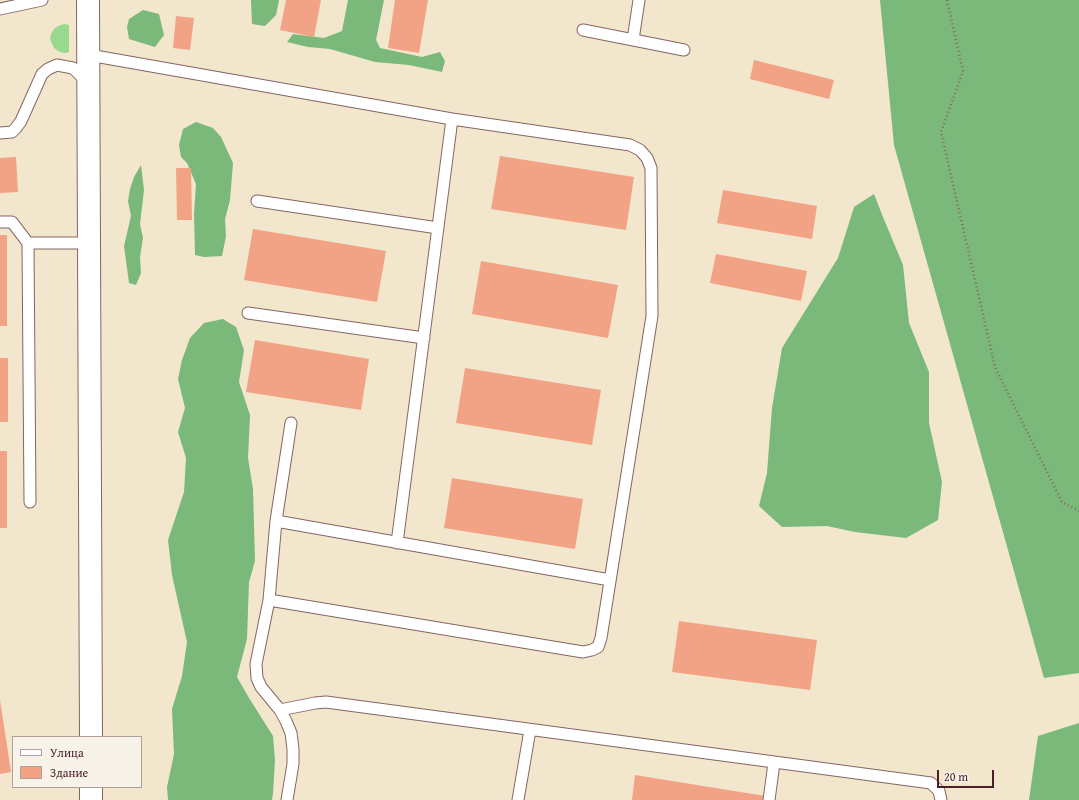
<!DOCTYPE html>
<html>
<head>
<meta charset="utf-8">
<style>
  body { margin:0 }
  #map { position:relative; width:1079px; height:800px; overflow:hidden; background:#f2e6cd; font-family:"Gentium Book Plus",serif }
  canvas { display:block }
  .legend { position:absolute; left:12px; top:736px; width:130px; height:52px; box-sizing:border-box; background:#f7f3e8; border:1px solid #b29e9c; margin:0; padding:5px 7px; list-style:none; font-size:12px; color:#4a1f2b }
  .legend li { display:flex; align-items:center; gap:8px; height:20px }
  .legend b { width:20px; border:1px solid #b29e9c }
  .scale { position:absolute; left:937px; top:770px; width:57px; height:18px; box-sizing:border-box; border:2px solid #4a1f2b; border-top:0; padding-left:5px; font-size:12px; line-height:14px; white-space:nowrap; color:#4a1f2b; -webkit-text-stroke:3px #f7f3e8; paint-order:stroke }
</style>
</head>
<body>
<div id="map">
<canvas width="1079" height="800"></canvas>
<ul class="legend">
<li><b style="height:5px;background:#fff"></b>Улица</li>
<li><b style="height:11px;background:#f2a385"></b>Здание</li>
</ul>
<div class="scale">20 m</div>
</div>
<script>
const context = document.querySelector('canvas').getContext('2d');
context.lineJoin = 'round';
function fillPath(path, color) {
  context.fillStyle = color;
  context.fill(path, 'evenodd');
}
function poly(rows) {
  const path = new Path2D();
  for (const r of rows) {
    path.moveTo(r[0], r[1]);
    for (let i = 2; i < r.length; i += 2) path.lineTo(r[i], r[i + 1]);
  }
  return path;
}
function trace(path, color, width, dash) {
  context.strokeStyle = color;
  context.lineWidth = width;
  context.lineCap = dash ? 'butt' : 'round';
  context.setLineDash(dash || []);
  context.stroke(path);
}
const green = poly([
  [64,24,69,25,69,52,65,53,60,52,54,48,50,39,51,34,54,29,58,26]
]);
const forest = poly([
  [251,0,279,0,276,15,265,26,252,24],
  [348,0,384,0,376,40,380,48,422,57,440,52,445,61,442,72,409,65,375,62,330,49,308,47,287,42,293,34,324,38,342,31],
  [880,0,1079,0,1079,673,1044,678,894,145],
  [143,10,159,14,164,35,155,47,129,39,127,27,129,19],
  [196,122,213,128,221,137,233,163,230,200,225,219,226,236,222,256,204,257,195,255,194,214,196,184,187,163,181,157,179,145,183,129],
  [141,165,144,190,140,224,143,238,140,257,141,273,136,285,129,283,124,246,131,216,128,201,130,189,134,177],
  [874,194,883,217,903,265,909,323,929,372,929,423,942,482,938,520,906,538,855,532,827,526,782,527,759,506,767,473,772,408,782,348,838,258,854,207],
  [223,319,236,327,244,350,239,382,250,415,248,458,253,489,255,561,249,582,247,639,237,677,249,698,273,736,275,760,273,793,272,800,168,800,167,787,174,754,172,709,182,676,187,642,172,575,168,540,184,492,186,458,178,432,185,408,178,379,182,360,190,338,204,323],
  [1079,723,1079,800,1029,800,1038,736]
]);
const building = poly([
  [286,0,321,0,314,37,280,30],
  [395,0,428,0,419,53,388,48],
  [176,16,194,18,190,50,173,48],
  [754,60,834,80,829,99,750,79],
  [500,156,634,177,626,230,491,209],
  [16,157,18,192,0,193,0,158],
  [176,168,191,168,192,220,177,220],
  [723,190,817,206,812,239,717,223],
  [253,229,386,251,377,302,244,280],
  [0,235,7,235,7,326,0,326],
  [716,254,807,271,801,301,710,283],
  [481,261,618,285,608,338,472,314],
  [255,340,369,359,361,410,246,392],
  [0,358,8,358,8,422,0,422],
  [465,368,601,390,592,445,456,423],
  [0,451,7,451,7,528,0,528],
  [452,478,583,499,575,549,444,528],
  [679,621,817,640,810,690,672,672],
  [0,700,11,772,0,774],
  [635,775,765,796,764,800,632,800]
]);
const path = poly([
  [947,0,963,71,941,132,995,367,1062,502,1079,511]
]);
const service = poly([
  [0,9,42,0],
  [583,30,684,50],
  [633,40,639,0],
  [89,55,452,119,630,145,640,150,647,158,651,168,652,316,601,638,598,647,592,650,583,652,269,600,256,664,257,678,261,687,280,710,286,721,291,733,293,749,293,764,287,800],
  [0,133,12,132,16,128,21,121,42,74,48,69,57,65,73,68,87,82],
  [257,201,438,228],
  [0,222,12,222,28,243],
  [248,313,424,338],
  [30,502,28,243,89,243],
  [276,521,610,580],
  [397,543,452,119],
  [269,600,276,521,291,423],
  [280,710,315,703,326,702,931,783,939,791,941,800],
  [518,800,530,730],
  [769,800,774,763]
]);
const tertiary = poly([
  [88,0,91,737],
  [91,787,91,800]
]);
fillPath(green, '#99d98f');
fillPath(forest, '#7ab97a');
fillPath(building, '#f2a385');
trace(service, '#856564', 13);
trace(tertiary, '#856564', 24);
trace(path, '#856564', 2.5, [1, 3]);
trace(service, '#fff', 11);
trace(tertiary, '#fff', 22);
</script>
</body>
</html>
